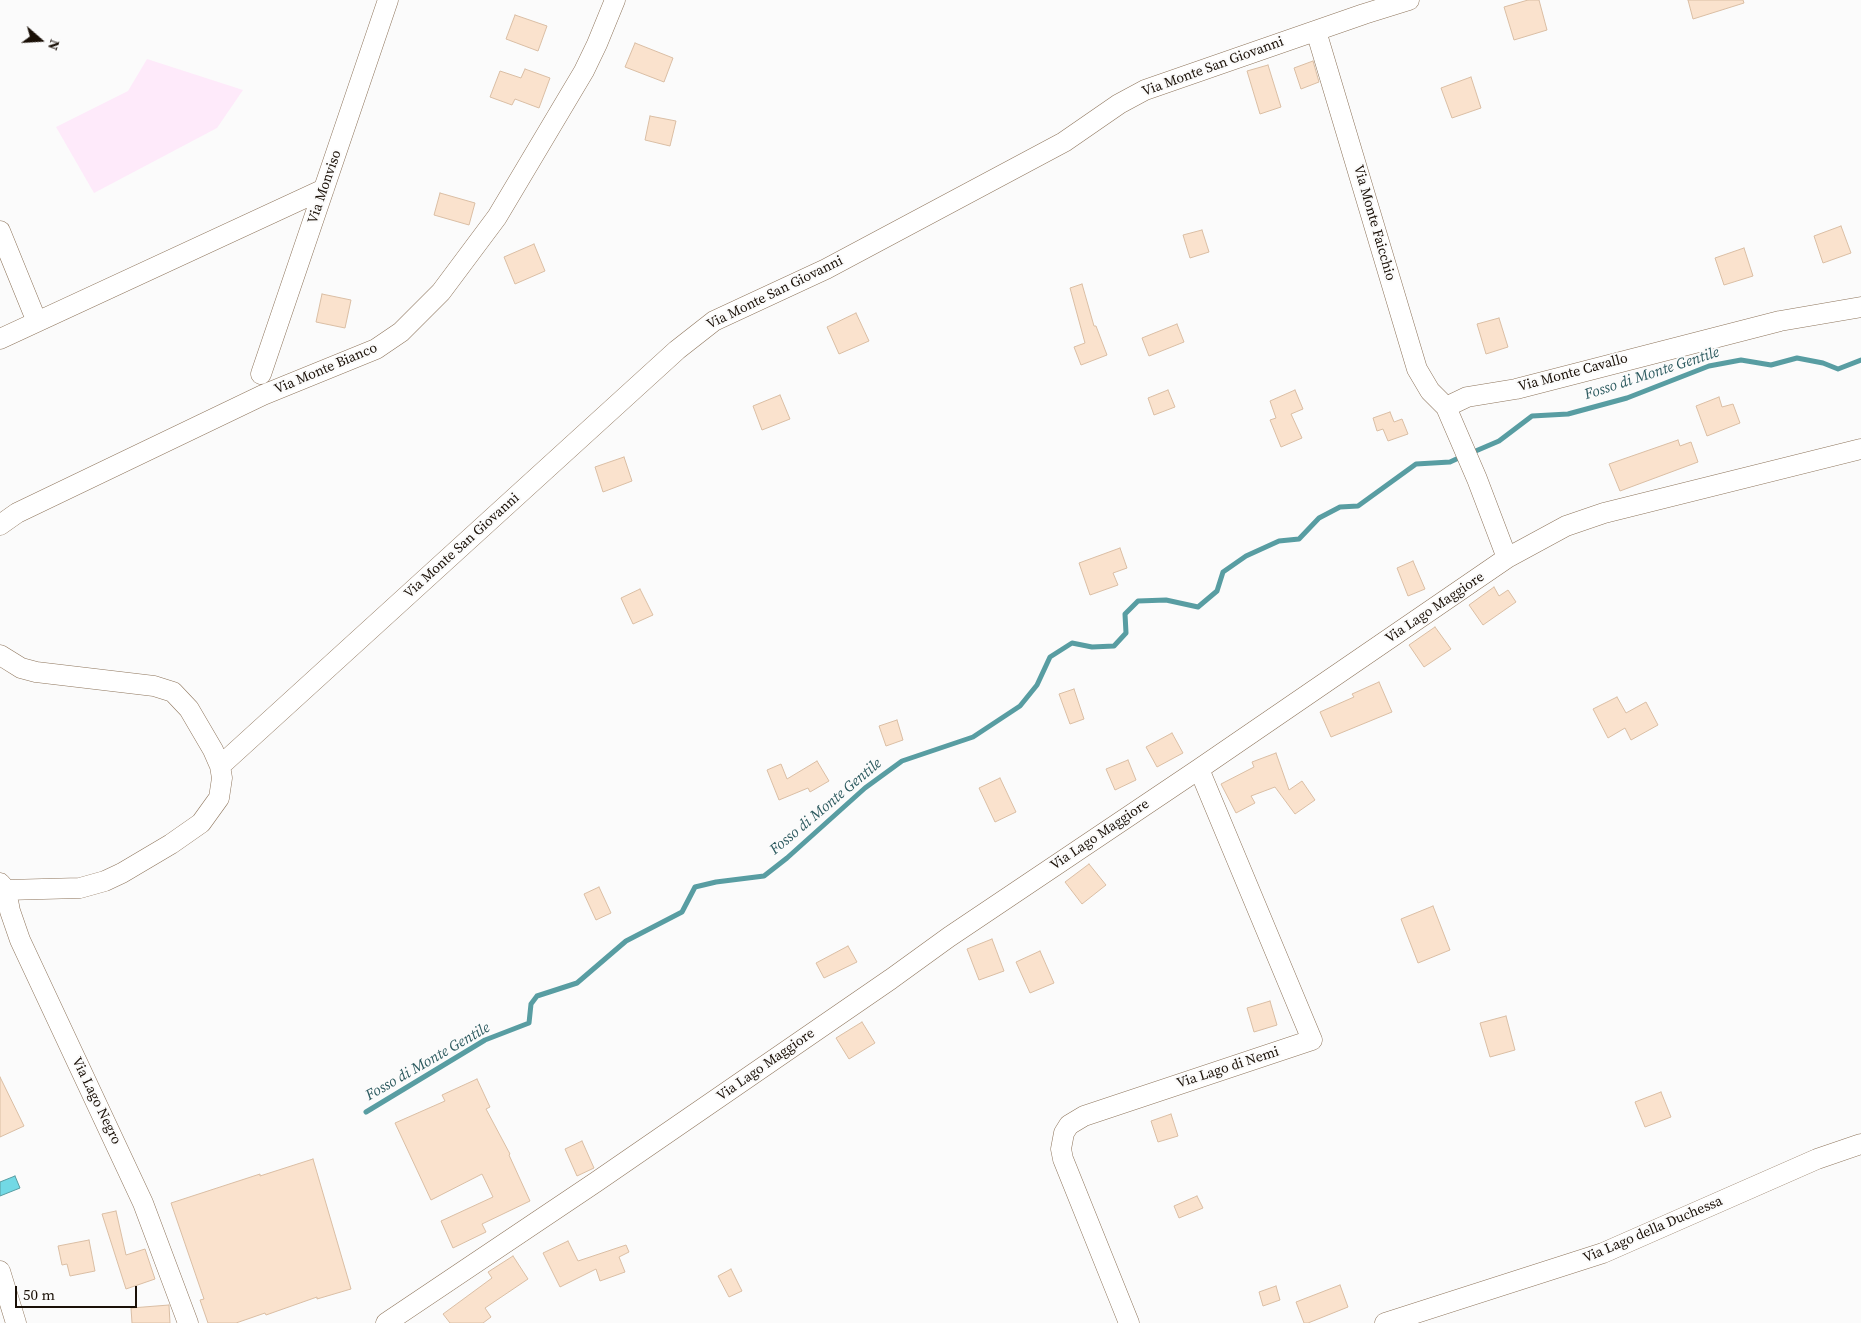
<!DOCTYPE html>
<html>
<head>
<meta charset="utf-8">
<style>
  body { margin:0 }
  #map { position:relative; width:1861px; height:1323px; overflow:hidden; background:#fbfbfb; font-family:"Source Serif 4",serif }
  canvas { display:block }
  .north { position:absolute; left:15px; top:15px; width:50px; height:50px; -webkit-text-stroke:4px #fbfbfb; paint-order:stroke; rotate:109deg; font-size:14px; font-weight:700; line-height:20px; text-align:center; color:#1a1007 }
  .north::after { content:''; display:block; margin:auto; width:18px; height:22px; background:#1a1007; clip-path:polygon(50% 0,100% 100%,50% 72%,0 100%) }
  .scale { position:absolute; left:15px; top:1286px; width:122px; height:22px; box-sizing:border-box; border:2px solid #1a1007; border-top:0; padding-left:6px; font-size:15px; line-height:18px; white-space:nowrap; color:#1a1007; -webkit-text-stroke:4px #fbfbfb; paint-order:stroke }
</style>
</head>
<body>
<div id="map">
<canvas width="1861" height="1323"></canvas>
<div class="north">N</div>
<div class="scale">50 m</div>
</div>
<script>
const context = document.querySelector('canvas').getContext('2d');
context.lineJoin = 'round';
function fillPath(path, color) {
  context.fillStyle = color;
  context.fill(path, 'evenodd');
}
function poly(rows) {
  const path = new Path2D();
  for (const r of rows) {
    path.moveTo(r[0], r[1]);
    for (let i = 2; i < r.length; i += 2) path.lineTo(r[i], r[i + 1]);
  }
  return path;
}
function trace(path, color, width, dash) {
  context.strokeStyle = color;
  context.lineWidth = width;
  context.lineCap = dash ? 'butt' : 'round';
  context.setLineDash(dash || []);
  context.stroke(path);
}
function drawText(font, color, halo, rows, align = 'center') {
  context.font = font + ' "Source Serif 4",serif';
  context.lineWidth = 4;
  context.setLineDash([]);
  context.textBaseline = 'middle';
  context.strokeStyle = halo;
  context.fillStyle = color;
  for (const [text, x, y, turn = 0] of rows) {
    context.save();
    context.translate(x, y);
    context.rotate((+turn || 0) * Math.PI / 180);
    context.textAlign = isNaN(turn) ? turn : align;
    if (halo) context.strokeText(text, 0, 0);
    context.fillText(text, 0, 0);
    context.restore();
  }
}
const industrial = poly([
  [147,59,243,90,217,128,94,193,56,127,128,91]
]);
const water = poly([
  [15,1176,20,1188,0,1196,0,1182,15,1176]
]);
const stream = poly([
  [1471,453,1499,441,1532,416,1568,414,1627,398,1709,366,1741,360,1771,365,1797,358,1823,363,1838,369,1861,360],
  [366,1112,485,1040,529,1023,531,1004,537,996,577,983,626,941,682,912,695,887,716,882,764,876,787,858,865,788,902,761,973,737,1020,706,1037,685,1050,657,1072,643,1092,647,1114,646,1126,633,1125,614,1138,601,1166,600,1198,607,1217,591,1223,572,1246,556,1279,541,1299,539,1319,518,1340,507,1358,506,1416,464,1450,462,1463,456]
]);
const building = poly([
  [1528,0,1539,0,1547,30,1514,40,1504,7,1528,0],
  [1688,0,1743,0,1744,3,1693,19,1688,0],
  [515,15,547,26,538,51,506,39,515,15],
  [635,43,673,58,664,82,625,67,635,43],
  [1313,61,1319,82,1301,89,1294,68,1313,61],
  [1268,65,1281,107,1260,114,1247,71,1268,65],
  [525,69,550,78,539,108,515,99,512,105,490,97,500,71,521,78,525,69],
  [1471,77,1481,108,1452,118,1441,88,1471,77],
  [650,116,676,121,670,146,645,140,650,116],
  [440,193,475,203,469,225,434,215,440,193],
  [1841,226,1851,253,1823,263,1814,236,1841,226],
  [1202,230,1209,252,1190,258,1183,235,1202,230],
  [534,244,545,271,515,284,504,257,534,244],
  [1744,248,1753,276,1724,285,1715,258,1744,248],
  [1082,284,1094,326,1096,326,1107,355,1081,365,1074,347,1085,343,1070,288,1082,284],
  [322,294,351,300,345,328,316,322,322,294],
  [856,313,869,341,839,354,827,327,856,313],
  [1499,318,1508,347,1486,354,1477,324,1499,318],
  [1177,324,1184,342,1149,356,1142,338,1177,324],
  [1168,390,1175,407,1154,415,1148,398,1168,390],
  [1295,390,1303,409,1291,414,1302,438,1281,447,1270,420,1276,418,1270,401,1295,390],
  [780,395,790,419,762,430,753,406,780,395],
  [1719,397,1722,407,1733,404,1740,423,1707,436,1696,406,1719,397],
  [1390,412,1394,422,1402,419,1408,434,1388,441,1383,429,1377,431,1373,418,1390,412],
  [1678,440,1680,446,1691,442,1698,462,1620,491,1609,464,1678,440],
  [624,457,632,481,603,492,595,467,624,457],
  [1120,548,1127,568,1113,573,1118,585,1090,595,1079,563,1120,548],
  [1413,561,1425,589,1408,596,1397,568,1413,561],
  [1494,587,1499,596,1508,590,1516,602,1483,625,1469,605,1494,587],
  [640,589,653,615,633,624,621,598,640,589],
  [1435,627,1451,649,1424,667,1409,645,1435,627],
  [1379,682,1392,712,1331,737,1320,712,1354,697,1352,694,1379,682],
  [1074,689,1084,719,1070,724,1059,694,1074,689],
  [1617,697,1626,713,1646,702,1658,725,1631,740,1625,728,1608,738,1593,709,1617,697],
  [897,720,903,740,886,746,879,726,897,720],
  [1172,733,1183,753,1157,767,1146,747,1172,733],
  [1276,753,1289,790,1302,781,1315,800,1295,814,1275,787,1251,796,1255,803,1236,813,1221,784,1254,767,1252,762,1276,753],
  [1128,760,1136,780,1115,790,1106,769,1128,760],
  [817,761,829,781,810,792,808,788,779,800,767,770,781,764,787,779,817,761],
  [1000,778,1016,812,995,822,979,788,1000,778],
  [1089,864,1106,885,1082,904,1065,882,1089,864],
  [599,887,611,913,596,920,584,894,599,887],
  [1433,906,1450,950,1418,963,1401,919,1433,906],
  [992,939,1004,971,979,980,967,949,992,939],
  [848,946,857,962,824,978,816,963,848,946],
  [1040,951,1054,983,1030,993,1016,962,1040,951],
  [1270,1001,1277,1025,1254,1032,1247,1008,1270,1001],
  [1506,1016,1515,1050,1490,1057,1480,1023,1506,1016],
  [862,1022,875,1043,849,1059,836,1038,862,1022],
  [0,1077,24,1126,0,1137,0,1077],
  [477,1079,490,1107,486,1109,510,1154,509,1155,530,1201,482,1224,486,1232,453,1248,441,1221,493,1197,482,1174,431,1200,395,1123,445,1101,442,1095,477,1079],
  [1661,1092,1671,1117,1645,1127,1635,1102,1661,1092],
  [1171,1114,1178,1136,1158,1142,1151,1121,1171,1114],
  [582,1141,594,1168,577,1176,565,1149,582,1141],
  [313,1159,351,1289,317,1299,317,1297,266,1315,265,1313,236,1323,208,1323,200,1300,204,1299,171,1203,260,1174,260,1176,313,1159],
  [1197,1196,1203,1208,1179,1218,1174,1206,1197,1196],
  [116,1211,126,1255,145,1249,155,1279,126,1289,102,1214,116,1211],
  [89,1240,95,1271,70,1276,67,1264,62,1265,58,1246,89,1240],
  [568,1241,578,1261,626,1245,629,1252,619,1257,625,1272,600,1281,596,1269,560,1287,543,1253,568,1241],
  [513,1256,528,1279,485,1308,491,1317,483,1323,450,1323,443,1314,492,1278,488,1272,513,1256],
  [731,1269,742,1291,729,1297,718,1276,731,1269],
  [1340,1285,1348,1307,1308,1323,1304,1323,1296,1302,1340,1285],
  [1276,1286,1280,1300,1263,1306,1259,1292,1276,1286],
  [169,1305,170,1323,132,1323,131,1308,169,1305]
]);
const minor = poly([
  [1316,31,1417,369,1430,391,1446,407],
  [0,231,37,322],
  [0,339,324,189],
  [261,374,388,0],
  [0,525,17,513,263,395,376,349,401,332,441,292,497,217,584,71,597,44,615,0],
  [1507,558,1477,479,1446,407,1467,397,1516,389,1780,321,1861,307],
  [0,655,21,668,36,672,154,686,173,692,189,709,213,750,220,766,222,778,219,798,201,823,171,844,122,873,105,881,80,888,6,890],
  [220,766,677,350,714,321,826,269,1064,142,1119,104,1145,90,1364,14,1409,0],
  [0,883,6,890,10,911,20,940,143,1203,188,1323],
  [0,1271,16,1323],
  [386,1323,596,1182,891,979,949,937,1199,769,1507,558,1566,526,1604,513,1861,449],
  [1129,1323,1063,1159,1061,1149,1064,1133,1069,1125,1084,1116,1312,1040,1199,769],
  [1385,1323,1603,1253,1817,1159,1861,1144]
]);
const streetNames = [
  ["Via Monte San Giovanni",1213,67,-20],
  ["Via Monviso",325,187,-71],
  ["Via Monte Faicchio",1374,223,74],
  ["Via Monte San Giovanni",775,293,-26],
  ["Via Monte Bianco",326,369,-23],
  ["Via Monte Cavallo",1573,373,-15],
  ["Via Monte San Giovanni",462,546,-42],
  ["Via Lago Maggiore",1435,608,-34],
  ["Via Lago Maggiore",1100,835,-34],
  ["Via Lago Maggiore",766,1065,-35],
  ["Via Lago di Nemi",1228,1068,-18],
  ["Via Lago Negro",96,1101,64],
  ["Via Lago della Duchessa",1653,1230,-23]
];
const waterNames = [
  ["Fosso di Monte Gentile",1652,374,-18],
  ["Fosso di Monte Gentile",826,807,-40],
  ["Fosso di Monte Gentile",428,1062,-30]
];
fillPath(industrial, '#feeafa');
fillPath(water, '#72d9e5');
trace(water, '#589da2', 1);
trace(stream, '#589da2', 5);
fillPath(building, '#fae2cd');
trace(building, '#dabea4', 1);
trace(minor, '#8e755c', 21);
trace(minor, '#fff', 20);
drawText('14px', '#1a1007', '#fbfbfb', streetNames);
drawText('italic 15px', '#2c5a5f', '#fbfbfb', waterNames);
</script>
</body>
</html>
